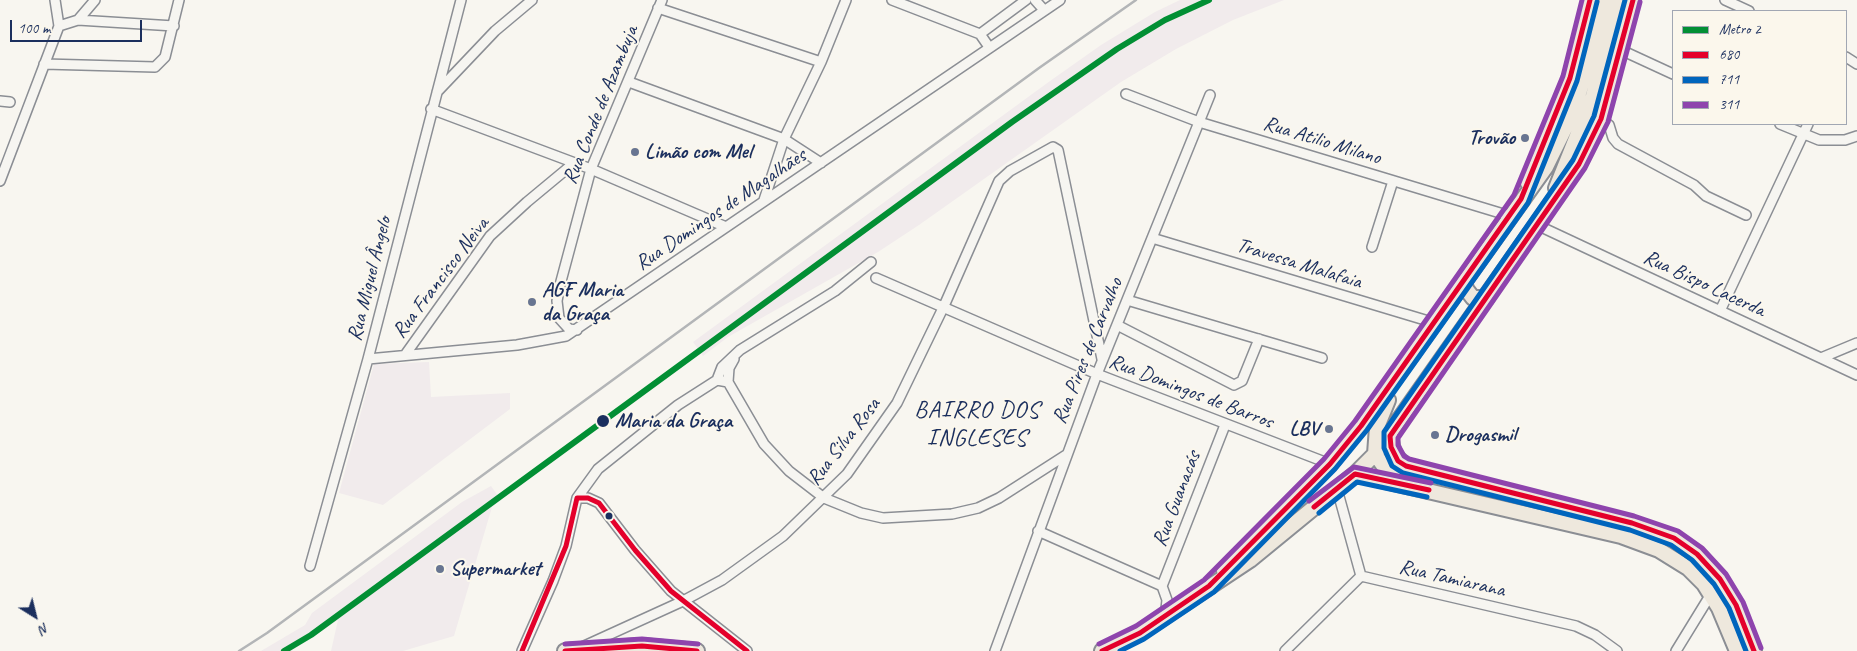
<!DOCTYPE html>
<html>
<head>
<meta charset="utf-8">
<style>
  body { margin:0 }
  #map { position:relative; width:1857px; height:651px; overflow:hidden; background:#f8f6f0; font-family:Caveat,sans-serif }
  canvas { display:block }
  .legend { position:absolute; left:1672px; top:10px; width:175px; height:115px; box-sizing:border-box; background:#fbf7ec; border:1px solid #a1a7b3; margin:0; padding:6px 9px; list-style:none; font-size:15px; color:#1b2f5e }
  .legend li { display:flex; align-items:center; gap:10px; height:25px }
  .legend b { width:25px; border:1px solid #a1a7b3 }
  .north { position:absolute; left:10px; top:591px; width:50px; height:50px; -webkit-text-stroke:4px #fbf7ec; paint-order:stroke; rotate:144deg; font-size:14px; font-weight:700; line-height:20px; text-align:center; color:#1b2f5e }
  .north::after { content:''; display:block; margin:auto; width:18px; height:22px; background:#1b2f5e; clip-path:polygon(50% 0,100% 100%,50% 72%,0 100%) }
  .scale { position:absolute; left:10px; top:20px; width:132px; height:22px; box-sizing:border-box; border:2px solid #1b2f5e; border-top:0; padding-left:6px; font-size:15px; line-height:18px; white-space:nowrap; color:#1b2f5e; -webkit-text-stroke:4px #fbf7ec; paint-order:stroke }
</style>
</head>
<body>
<div id="map">
<canvas width="1857" height="651"></canvas>
<ul class="legend">
<li><b style="height:6px;background:#028f34"></b>Metro 2</li>
<li><b style="height:6px;background:#e4002b"></b>680</li>
<li><b style="height:6px;background:#0065bd"></b>711</li>
<li><b style="height:6px;background:#8e44ad"></b>311</li>
</ul>
<div class="north">N</div>
<div class="scale">100 m</div>
</div>
<script>
const context = document.querySelector('canvas').getContext('2d');
context.lineJoin = 'round';
function fillPath(path, color) {
  context.fillStyle = color;
  context.fill(path, 'evenodd');
}
function poly(rows) {
  const path = new Path2D();
  for (const r of rows) {
    path.moveTo(r[0], r[1]);
    for (let i = 2; i < r.length; i += 2) path.lineTo(r[i], r[i + 1]);
  }
  return path;
}
function trace(path, color, width, dash) {
  context.strokeStyle = color;
  context.lineWidth = width;
  context.lineCap = dash ? 'butt' : 'round';
  context.setLineDash(dash || []);
  context.stroke(path);
}
function drawText(font, color, halo, rows, align = 'center') {
  context.font = font + ' Caveat,sans-serif';
  context.lineWidth = 4;
  context.setLineDash([]);
  context.textBaseline = 'middle';
  context.strokeStyle = halo;
  context.fillStyle = color;
  for (const [text, x, y, turn = 0] of rows) {
    context.save();
    context.translate(x, y);
    context.rotate((+turn || 0) * Math.PI / 180);
    context.textAlign = isNaN(turn) ? turn : align;
    if (halo) context.strokeText(text, 0, 0);
    context.fillText(text, 0, 0);
    context.restore();
  }
}
const built = poly([
  [1180,0,1284,0,1233,20,1176,49,1121,82,919,225,878,252,728,337,703,356,693,342,1050,81,1101,45,1155,12],
  [429,362,431,397,510,393,510,409,383,505,339,493,374,364],
  [491,486,501,500,492,507,454,636,403,651,331,651,338,620,291,651,261,651,305,625,312,613,462,502]
]);
const minor = poly([
  [892,0,980,34,989,47],
  [1035,0,1044,10],
  [1725,0,1749,11],
  [658,8,821,62],
  [78,20,174,26],
  [59,26,78,20,95,0],
  [980,34,1026,0],
  [1621,50,1673,74],
  [1846,57,1857,64],
  [44,64,155,67,165,57,179,0],
  [629,82,784,139,821,163],
  [437,92,495,31,532,0],
  [1126,94,1199,122,1510,216],
  [0,101,10,102],
  [431,109,591,169,726,227],
  [1601,119,1609,125,1613,138,1618,144,1694,185,1706,196,1746,215],
  [1780,124,1819,140,1845,140,1857,136],
  [0,181,59,26,55,0],
  [764,200,784,139,821,62,846,0],
  [1537,225,1857,375],
  [1152,238,1435,323],
  [1372,247,1393,181],
  [876,278,1097,374,1330,464],
  [1127,300,1322,358],
  [1720,311,1808,124],
  [1117,325,1234,385,1242,381,1259,339],
  [577,330,569,329,559,318,557,301,560,285,591,169,662,0],
  [405,355,490,236,527,202,574,163],
  [1821,358,1857,343],
  [368,359,517,345,566,336,1060,0],
  [717,380,728,382,764,444,789,471,824,498,861,513,883,518,952,514,978,508,999,498,1066,455],
  [728,382,729,368,734,359],
  [1337,489,1361,576],
  [577,498,588,498,599,503,635,550,671,591,747,651],
  [1038,531,1162,586,1167,600,1165,618],
  [310,566,368,359,461,0],
  [1361,576,1576,626,1595,635,1617,651],
  [1162,586,1225,425],
  [582,647,683,601,722,580,783,536,847,474,897,403,944,306,999,181,1010,171,1053,147,1058,150,1102,359],
  [522,651,553,581,566,546,577,498,598,469,678,405,717,380,722,367,740,350,835,291,871,262],
  [995,651,1097,374,1210,95],
  [1285,651,1361,576],
  [1676,651,1711,594]
]);
const primary = poly([
  [1528,183,1570,78,1590,0],
  [1556,188,1593,96,1619,0],
  [1464,280,1466,289,1473,298,1487,298],
  [1388,400,1377,427,1375,454,1388,472,1402,482],
  [1390,436,1394,455,1406,466,1632,523,1674,538,1697,554,1720,579,1736,605,1754,651],
  [1355,474,1621,536,1659,550,1688,568,1704,584,1719,608,1737,651],
  [1224,571,1330,464,1361,426,1546,167,1574,110,1607,0],
  [565,651,642,646,697,651],
  [1102,651,1140,633,1250,560,1355,474,1375,454,1579,164,1601,119,1633,0]
]);
const rail = poly([
  [239,651,267,633,1039,68,1136,0]
]);
const bus1 = poly([
  [1633,0,1601,119,1579,164,1390,436,1391,447,1398,461,1406,466,1632,523,1674,538,1697,554,1720,579,1736,605,1754,651],
  [1314,507,1355,474,1429,490],
  [522,651,566,546,577,498,588,498,599,503,635,550,671,591,747,651],
  [565,651,642,646,697,651],
  [1102,651,1140,633,1209,586,1330,464,1361,426,1521,199,1570,78,1590,0]
]);
const bus2 = poly([
  [1625,0,1594,116,1573,160,1384,432,1384,448,1392,466,1403,473,1630,530,1671,545,1692,560,1714,584,1729,608,1746,651],
  [1319,513,1357,482,1427,497],
  [1120,651,1144,639,1214,592,1335,469,1367,430,1528,203,1577,81,1597,2]
]);
const bus3 = poly([
  [1640,2,1608,122,1585,168,1398,438,1398,445,1404,456,1409,459,1634,516,1678,531,1702,548,1726,574,1743,602,1761,648],
  [1309,501,1354,467,1431,483],
  [565,644,642,639,698,644],
  [1099,644,1136,626,1204,580,1324,459,1355,421,1514,195,1563,76,1582,0]
]);
const metro1 = poly([
  [284,651,311,635,1012,122,1117,49,1165,20,1209,0]
]);
const markers = [
  [1525,138,5,"#687591"],
  [635,152,5,"#687591"],
  [532,302,5,"#687591"],
  [603,421,7,"#1b2f5e"],
  [1329,429,5,"#687591"],
  [1435,435,5,"#687591"],
  [609,516,4.5,"#1b2f5e"],
  [440,569,5,"#687591"]
];
const streetNames = [
  ["Rua Conde de Azambuja",601,105,-68],
  ["Rua Atilio Milano",1322,141,17],
  ["Rua Domingos de Magalhães",721,210,-34],
  ["Travessa Malafaia",1299,264,17],
  ["Rua Francisco Neiva",441,278,-53],
  ["Rua Miguel Ângelo",370,279,-76],
  ["Rua Bispo Lacerda",1704,284,25],
  ["Rua Pires de Carvalho",1088,351,-68],
  ["Rua Domingos de Barros",1191,392,21],
  ["Rua Silva Rosa",844,442,-52],
  ["Rua Guanacás",1177,499,-69],
  ["Rua Tamiarana",1452,579,13]
];
const poiNames = [
  ["Trovão",1515,138,"right"],
  ["Limão com Mel",645,152],
  ["AGF Maria",542,290],
  ["da Graça",542,314],
  ["LBV",1319,429,"right"],
  ["Drogasmil",1445,435],
  ["Supermarket",450,569]
];
const stopNames = [
  ["Maria da Graça",615,421]
];
const quarterNames = [
  ["BAIRRO DOS",977,411],
  ["INGLESES",977,439]
];
fillPath(built, '#f1ebec');
trace(minor, '#8b8e94', 12);
trace(primary, '#8b8e94', 18);
trace(minor, '#f6f5f1', 9);
trace(primary, '#eee8dd', 14);
trace(rail, '#b3b5b7', 2.5);
trace(bus1, '#e4002b', 5);
trace(bus2, '#0065bd', 5);
trace(bus3, '#8e44ad', 5);
trace(metro1, '#028f34', 6);
for (const [x, y, r, color] of markers) {
  const dot = new Path2D();
  dot.arc(x, y, r, 0, 2 * Math.PI);
  context.fillStyle = color;
  context.fill(dot);
  trace(dot, '#fbf7ec', 2);
}
drawText('21px', '#1b2f5e', '#fbf7ec', streetNames);
drawText('bold 21px', '#1b2f5e', '#fbf7ec', poiNames, 'left');
drawText('bold 21px', '#1b2f5e', '#fbf7ec', stopNames, 'left');
context.letterSpacing = '1px';
drawText('24px', '#1b2f5e', '#fbf7ec', quarterNames);
context.letterSpacing = '0px';
</script>
</body>
</html>
